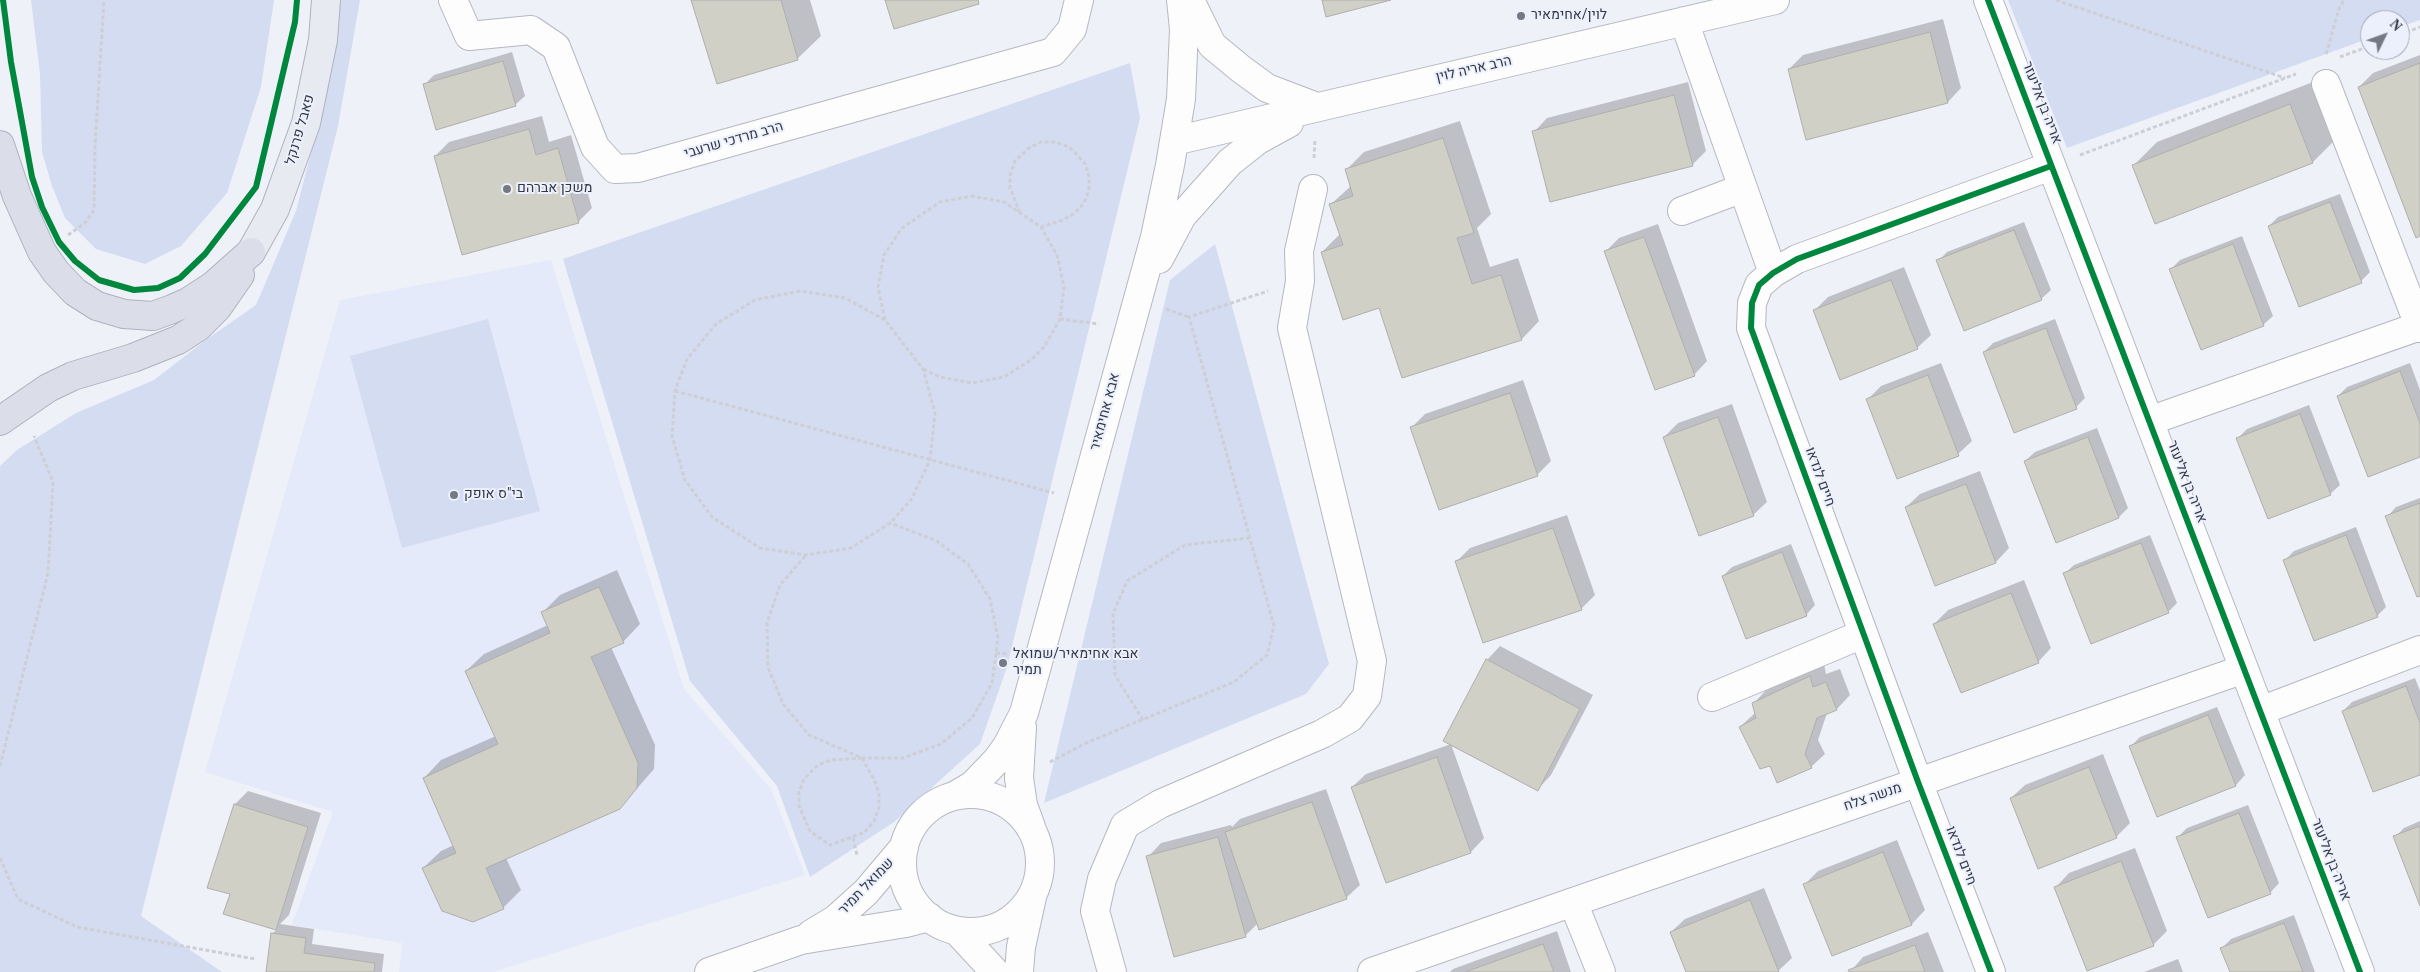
<!DOCTYPE html>
<html>
<head>
<meta charset="utf-8">
<style>
  body { margin:0 }
  #map { position:relative; width:2420px; height:972px; overflow:hidden; background:#eff1f8; font-family:Georgia,serif }
  canvas { display:block }
  .north { position:absolute; left:2360px; top:10px; width:50px; height:50px; box-sizing:border-box; background:#ebf0fc; border:1px solid #a1a6b2; border-radius:50%; rotate:48deg; font-size:14px; font-weight:700; line-height:20px; text-align:center; color:#333844 }
  .north::after { content:''; display:block; margin:auto; width:18px; height:22px; background:#757983; clip-path:polygon(50% 0,100% 100%,50% 72%,0 100%) }
</style>
</head>
<body>
<div id="map">
<canvas width="2420" height="972"></canvas>
<div class="north">N</div>
</div>
<script>
const context = document.querySelector('canvas').getContext('2d');
context.lineJoin = 'round';
function fillPath(path, color) {
  context.fillStyle = color;
  context.fill(path, 'evenodd');
}
function poly(rows) {
  const path = new Path2D();
  for (const r of rows) {
    if (r.length === 3) {
      path.moveTo(r[0] + r[2], r[1]);
      path.arc(r[0], r[1], r[2], 0, 2 * Math.PI);
      continue;
    }
    path.moveTo(r[0], r[1]);
    for (let i = 2; i < r.length; i += 2) path.lineTo(r[i], r[i + 1]);
  }
  return path;
}
function trace(path, color, width, dash) {
  context.strokeStyle = color;
  context.lineWidth = width;
  context.lineCap = dash ? 'butt' : 'round';
  context.setLineDash(dash || []);
  context.stroke(path);
}
function drawText(font, color, halo, rows, align = 'center') {
  context.font = font + ' Georgia,Heebo,serif';
  context.lineWidth = 4;
  context.setLineDash([]);
  context.textBaseline = 'middle';
  context.strokeStyle = halo;
  context.fillStyle = color;
  for (const [text, x, y, turn = 0] of rows) {
    context.save();
    context.translate(x, y);
    context.rotate((+turn || 0) * Math.PI / 180);
    context.textAlign = isNaN(turn) ? turn : align;
    if (halo) context.strokeText(text, 0, 0);
    context.fillText(text, 0, 0);
    context.restore();
  }
}
const built = poly([
  [551,260,684,689,771,789,805,875,493,972,399,972,402,943,292,925,333,812,205,772,340,300]
]);
const green = poly([
  [31,0,274,0,261,87,227,193,181,246,145,264,96,249,65,218,52,186,42,152,40,74],
  [338,0,360,0,338,126,141,916,222,972,0,972,0,466,17,450,76,413,154,380,207,339,256,305,296,211,317,129],
  [2008,0,2420,0,2420,20,2400,27,2400,20,2370,20,2370,38,2067,148],
  [1130,63,1140,118,1007,667,980,744,894,822,810,877,777,786,690,681,563,259],
  [1215,244,1329,664,1306,694,1044,803,1170,280],
  [488,319,540,511,402,548,350,356]
]);
const shadow = poly([
  [693,0,810,0,821,36,797,59],
  [1943,19,1961,88,1948,102,1789,69,1803,55],
  [512,52,525,96,515,105,425,84,434,75],
  [2420,55,2420,235,2359,87,2373,73],
  [1688,82,1706,151,1692,165,1534,132,1547,118],
  [2313,82,2336,139,2313,162,2156,223,2134,165,2157,142],
  [542,116,549,142,571,135,592,208,578,222,435,156,449,142],
  [1460,121,1491,214,1477,228,1490,267,1518,258,1539,321,1522,339,1403,376,1380,307,1322,252,1340,234,1331,204,1351,186,1346,170,1364,152],
  [2340,194,2370,272,2361,281,2269,226,2278,217],
  [2024,222,2051,290,2041,299,1938,261,1947,252],
  [1658,224,1707,361,1694,375,1606,251,1619,238],
  [2242,236,2273,316,2263,325,2171,269,2180,260],
  [1904,267,1931,335,1917,348,1814,311,1828,297],
  [2055,319,2085,398,2076,407,1984,352,1993,343],
  [1941,363,1972,441,1958,454,1867,400,1881,386],
  [2410,363,2420,390,2420,456,2338,396,2347,387],
  [1523,380,1551,461,1537,475,1411,428,1425,414],
  [1732,404,1767,502,1753,515,1664,437,1678,423],
  [2309,405,2340,485,2330,494,2238,438,2247,429],
  [2097,428,2128,508,2119,517,2025,461,2035,452],
  [1980,471,2009,548,1996,562,1906,507,1920,494],
  [2420,498,2420,595,2387,517,2396,507],
  [1567,515,1595,595,1581,609,1456,562,1470,548],
  [2356,527,2386,607,2377,616,2285,560,2294,551],
  [2150,535,2177,603,2168,612,2064,574,2074,565],
  [1791,544,1815,605,1806,615,1723,576,1732,567],
  [617,570,640,624,623,642,611,647,655,745,654,769,620,808,506,858,521,890,503,908,423,868,441,851,454,845,424,778,441,760,496,736,466,671,484,654,548,625,543,612,560,595],
  [2024,580,2051,648,2038,662,1934,624,1948,610],
  [1500,646,1593,695,1551,775,1538,789,1487,660],
  [1824,664,1826,674,1840,669,1850,695,1837,709,1827,713,1818,740,1825,754,1811,767,1770,765,1740,727,1756,712,1754,703,1767,689],
  [2415,678,2420,691,2420,773,2343,711,2352,702],
  [2217,707,2245,775,2236,785,2158,815,2131,746,2140,737],
  [1451,744,1484,838,1471,852,1386,881,1352,787,1366,774],
  [2103,754,2130,823,2116,837,2011,798,2025,785],
  [1326,789,1360,885,1346,898,1258,923,1245,936,1148,857,1161,843,1231,825,1232,827,1240,819],
  [248,791,321,813,289,915,280,924,314,929,312,944,384,954,382,972,267,972,272,934,277,929,225,913,231,894,235,804],
  [2248,805,2279,883,2270,893,2178,837,2187,828],
  [2420,821,2420,903,2395,837,2404,828],
  [1897,840,1925,910,1912,924,1833,954,1805,884,1818,871],
  [2135,848,2167,931,2153,945,2056,887,2069,873],
  [1764,888,1792,958,1777,972,1687,972,1671,932,1685,919],
  [2294,915,2315,972,2231,972,2222,948,2231,939],
  [1557,931,1571,972,1450,972,1453,969],
  [1928,932,1944,972,1850,972,1863,957],
  [2178,959,2183,972,2144,972]
]);
const building = poly([
  [691,0,781,0,798,60,717,84,691,0],
  [885,0,978,0,979,4,894,29,885,0],
  [1322,0,1391,0,1326,17,1322,0],
  [1930,32,1948,103,1806,140,1788,69,1930,32],
  [503,61,516,106,436,130,423,84,503,61],
  [2420,63,2420,236,2416,238,2358,87,2420,63],
  [1674,95,1693,166,1550,202,1532,131,1674,95],
  [2290,104,2313,163,2155,224,2132,165,2290,104],
  [529,129,536,155,558,148,579,223,462,255,434,156,529,129],
  [1443,138,1474,233,1457,238,1472,284,1501,275,1522,340,1402,378,1379,308,1343,320,1321,252,1343,245,1329,204,1353,196,1345,169,1443,138],
  [2330,202,2362,283,2299,307,2268,226,2330,202],
  [2014,230,2042,300,1964,331,1936,260,2014,230],
  [1644,237,1695,376,1655,390,1604,251,1644,237],
  [2233,244,2264,326,2201,350,2169,269,2233,244],
  [1891,280,1918,349,1840,380,1813,310,1891,280],
  [2046,328,2077,409,2014,433,1983,352,2046,328],
  [2400,371,2420,423,2420,457,2368,477,2337,396,2400,371],
  [1928,375,1959,456,1897,479,1866,399,1928,375],
  [1510,393,1538,476,1439,510,1410,427,1510,393],
  [2300,414,2331,495,2268,519,2236,438,2300,414],
  [1718,417,1754,516,1699,536,1663,437,1718,417],
  [2088,437,2119,518,2056,543,2024,461,2088,437],
  [1966,484,1996,563,1935,586,1905,507,1966,484],
  [2420,503,2420,596,2417,597,2385,516,2420,503],
  [1553,528,1582,610,1483,643,1455,561,1553,528],
  [2346,535,2378,617,2314,641,2283,560,2346,535],
  [2141,543,2169,613,2091,644,2063,573,2141,543],
  [1782,552,1807,616,1746,639,1722,576,1782,552],
  [599,587,624,643,591,657,638,763,637,788,620,809,486,868,504,909,473,922,442,911,422,868,456,853,423,778,498,744,465,671,550,633,541,612,599,587],
  [2011,593,2039,663,1961,693,1933,624,2011,593],
  [1486,659,1580,709,1538,791,1443,741,1486,659],
  [1810,676,1813,687,1826,682,1837,710,1817,718,1805,754,1812,768,1777,783,1770,766,1760,769,1739,727,1756,718,1752,703,1810,676],
  [2406,686,2420,723,2420,775,2373,792,2342,711,2406,686],
  [2208,715,2236,786,2157,817,2129,746,2208,715],
  [1437,757,1471,853,1386,883,1351,787,1437,757],
  [2089,767,2117,838,2038,869,2010,798,2089,767],
  [1312,802,1347,899,1259,930,1225,832,1312,802],
  [234,804,308,827,276,930,223,914,230,894,207,888,234,804],
  [2239,813,2271,894,2208,918,2176,837,2239,813],
  [2420,826,2420,906,2393,836,2420,826],
  [1218,837,1246,937,1174,957,1146,856,1218,837],
  [1883,852,1912,925,1832,956,1803,884,1883,852],
  [2121,861,2154,946,2087,971,2054,887,2121,861],
  [1750,900,1779,972,1686,972,1670,932,1750,900],
  [2284,923,2303,972,2230,972,2220,948,2284,923],
  [271,933,306,938,304,953,375,963,374,972,266,972,271,933],
  [1543,944,1554,972,1465,972,1543,944],
  [1915,945,1925,972,1849,972,1848,970,1915,945]
]);
const path = poly([
  [2056,0,2285,78],
  [2400,35,2420,27],
  [2326,54,2339,9,2344,0],
  [2340,57,2370,46],
  [2080,155,2296,74],
  [1314,158,1315,139],
  [1020,213,1010,188,1010,175,1015,161,1029,148,1041,142,1055,142,1069,147,1085,163,1089,176,1089,190,1084,203,1075,213,1063,220,1041,227],
  [68,235,85,223,94,210,95,146,104,0],
  [1166,309,1189,317],
  [1060,319,1099,324],
  [885,320,845,298,800,291,755,300,716,324,687,359,675,391,672,436,685,480,712,517,760,548,806,555,851,548,890,523,911,500,930,460,935,413,923,369,885,320,878,287,884,255,902,228,940,202,972,196,1004,202,1041,227,1057,255,1064,287,1060,319,1044,347,1031,360,1004,377,972,383,940,377,923,369],
  [675,391,1054,493],
  [805,556,780,585,767,623,768,667,783,704,809,735,862,758,903,758,941,744,972,718,992,683,998,638,990,599,968,564,935,540,890,523],
  [996,653,1008,654],
  [1143,720,1115,675,1113,614,1127,581,1185,545,1249,538],
  [862,758,875,781,879,794,879,808,874,821,865,832,830,845,810,831,799,806,799,792,804,779,818,765,831,760,862,758],
  [1050,762,1088,742,1234,682,1267,655,1274,626,1189,317,1268,291],
  [0,766,48,573,53,482,34,436],
  [853,838,857,855],
  [0,858,18,899,77,927,255,959]
]);
const minor = poly([
  [453,0,469,36,531,30,556,47,595,147,615,169,638,168,1053,52,1072,29,1079,0],
  [1190,0,1212,45,1241,69,1267,88,1317,107],
  [1988,0,2360,972],
  [1684,21,1773,273],
  [2326,84,2420,328],
  [1174,141,1775,0],
  [1682,211,1743,188],
  [1159,259,1182,216,1230,162,1258,140,1289,123],
  [2149,421,2420,326],
  [1712,697,1863,634],
  [2260,711,2420,650],
  [1022,727,1019,778,1023,805,1031,827],
  [971,863,69],
  [956,795,973,785,997,760,1007,746,1024,713,1155,237,1170,165,1181,99,1184,29,1181,0],
  [1573,902,1601,972],
  [957,931,995,972],
  [811,934,836,919,866,892,904,847],
  [709,972,801,940,906,923,929,917],
  [1019,972,1021,947,1032,897],
  [1112,972,1095,911,1102,879,1125,825,1160,804,1322,734,1350,718,1367,696,1372,661,1292,328,1300,281,1299,251,1313,189],
  [1372,972,2244,669],
  [1991,972,1918,782,1751,328,1752,303,1759,285,1773,273,1797,259,2051,166]
]);
const major = poly([
  [251,252,275,209,306,123,323,40,326,0]
]);
const highway = poly([
  [0,145,17,196,42,252,56,272,75,292,97,306,124,314,153,316,172,309,188,302,214,285,251,252],
  [0,421,48,388,73,376,133,358,178,340,198,327,217,308,240,275]
]);
const cycleway = poly([
  [3,0,11,62,32,177,42,207,59,242,75,261,99,280,134,290,158,288,180,278,205,254,256,187,295,22,297,0],
  [1988,0,2360,972],
  [1991,972,1918,782,1751,328,1752,303,1759,285,1773,273,1797,259,2051,166]
]);
const markers = [
  [1521,16,5,"#757983"],
  [507,189,5,"#757983"],
  [454,495,5,"#757983"],
  [1003,663,5,"#757983"]
];
const poiNames = [
  ["לוין/אחימאיר",1531,16],
  ["משכן אברהם",517,189],
  ["בי\"ס אופק",464,495],
  ["אבא אחימאיר/שמואל",1013,655],
  ["תמיר",1013,671]
];
const streetNames = [
  ["הרב אריה לוין",1474,70,-13],
  ["אריה בן אליעזר",2041,103,69],
  ["פאבל פרנקל",301,130,-74],
  ["הרב מרדכי שרעבי",734,141,-16],
  ["אבא אחימאיר",1106,412,-75],
  ["חיים לנדאו",1819,477,70],
  ["אריה בן אליעזר",2186,482,69],
  ["מנשה צלח",1873,798,-19],
  ["חיים לנדאו",1960,856,69],
  ["אריה בן אליעזר",2330,860,69],
  ["שמואל תמיר",867,887,-46]
];
fillPath(built, '#e4eaf9');
fillPath(green, '#d4dcf2');
fillPath(shadow, '#0003');
fillPath(building, '#d1d0c7');
trace(building, '#aeaeac', 1);
trace(minor, '#b5b8c0', 30);
trace(major, '#aeb2bf', 30);
trace(highway, '#aeb2bf', 30);
trace(path, '#cecfd4', 3, [4, 2.5]);
trace(minor, '#fdfdfe', 28);
trace(major, '#e7eaf0', 28);
trace(highway, '#dbdee8', 28);
trace(cycleway, '#00873e', 6);
for (const [x, y, r, color] of markers) {
  const dot = new Path2D();
  dot.arc(x, y, r, 0, 2 * Math.PI);
  context.fillStyle = color;
  context.fill(dot);
  trace(dot, '#ebf0fc', 2);
}
drawText('14px', '#333844', '#ebf0fc', poiNames, 'left');
drawText('14px', '#333844', '#ebf0fc', streetNames);
</script>
</body>
</html>
